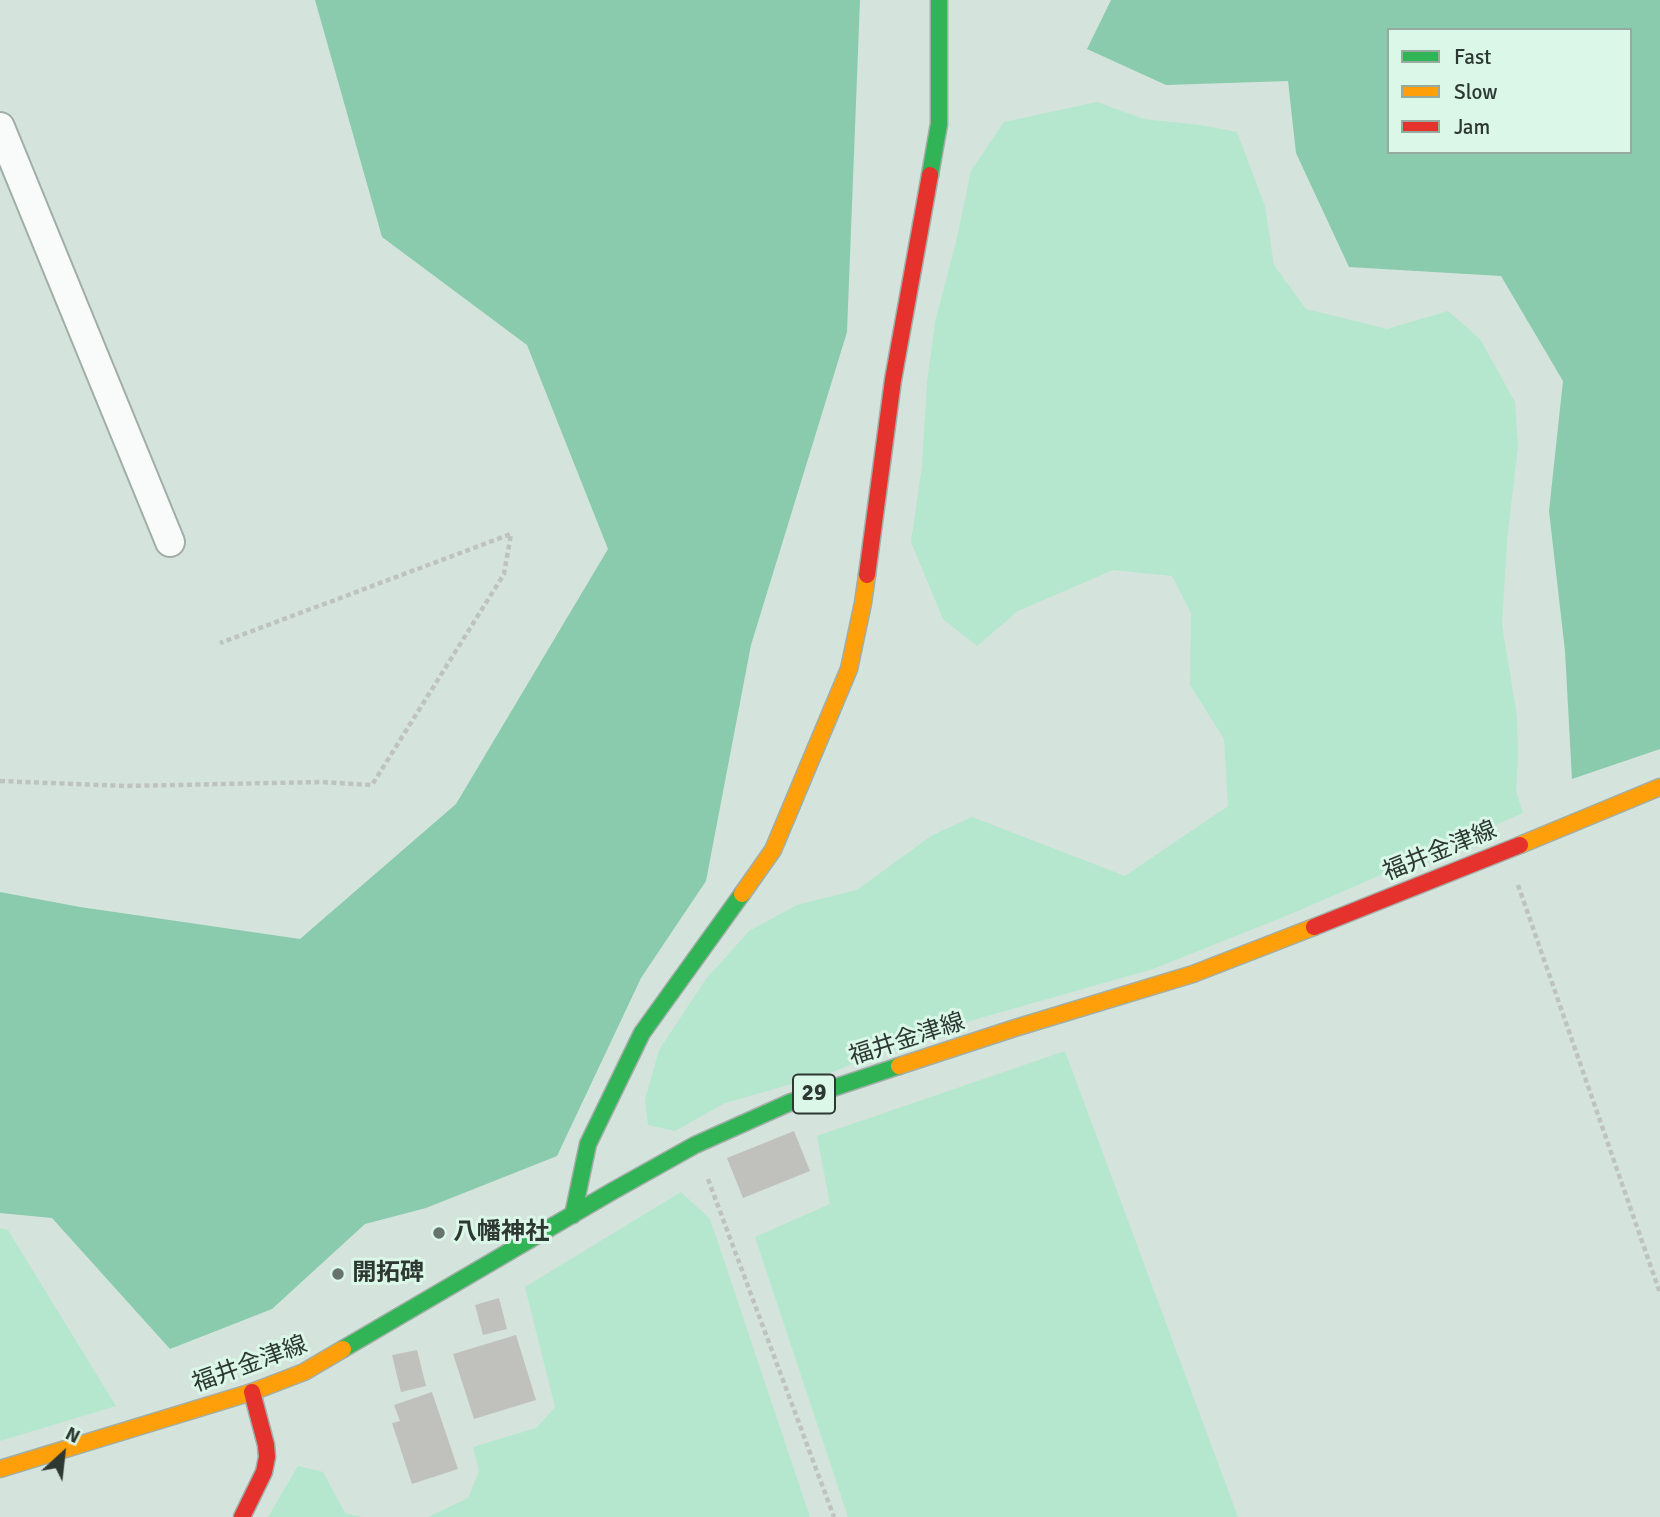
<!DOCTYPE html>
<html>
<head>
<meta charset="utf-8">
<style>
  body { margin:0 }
  #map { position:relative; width:1660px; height:1517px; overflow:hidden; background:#d4e4dc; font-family:Signika,sans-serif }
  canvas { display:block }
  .legend { position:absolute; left:1387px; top:28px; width:245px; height:126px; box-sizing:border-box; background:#dbf7e8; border:2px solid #95ab9f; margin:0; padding:9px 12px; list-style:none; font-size:21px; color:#2d3832 }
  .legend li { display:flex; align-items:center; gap:14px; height:35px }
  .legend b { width:35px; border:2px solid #95ab9f }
  .north { position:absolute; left:28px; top:1419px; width:70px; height:70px; -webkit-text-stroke:5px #dbf7e8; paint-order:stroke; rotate:27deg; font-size:19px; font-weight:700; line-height:28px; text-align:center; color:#2d3832 }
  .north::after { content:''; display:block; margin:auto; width:24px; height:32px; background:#2d3832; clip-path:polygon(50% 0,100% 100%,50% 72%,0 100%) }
</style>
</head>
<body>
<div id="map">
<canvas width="1660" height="1517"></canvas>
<ul class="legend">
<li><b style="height:9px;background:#30b455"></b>Fast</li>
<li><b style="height:9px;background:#ff9f0a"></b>Slow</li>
<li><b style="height:9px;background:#e5322d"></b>Jam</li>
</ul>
<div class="north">N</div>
</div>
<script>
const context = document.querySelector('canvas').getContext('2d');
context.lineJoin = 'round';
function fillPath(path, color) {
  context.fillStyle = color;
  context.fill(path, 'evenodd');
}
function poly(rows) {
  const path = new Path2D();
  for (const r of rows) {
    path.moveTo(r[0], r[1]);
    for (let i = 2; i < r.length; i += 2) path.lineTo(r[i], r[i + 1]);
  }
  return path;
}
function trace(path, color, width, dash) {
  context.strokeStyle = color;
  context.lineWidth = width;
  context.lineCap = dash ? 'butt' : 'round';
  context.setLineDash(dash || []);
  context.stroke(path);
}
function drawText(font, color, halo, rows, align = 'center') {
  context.font = font + ' Signika,"Noto Sans JP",sans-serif';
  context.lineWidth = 6;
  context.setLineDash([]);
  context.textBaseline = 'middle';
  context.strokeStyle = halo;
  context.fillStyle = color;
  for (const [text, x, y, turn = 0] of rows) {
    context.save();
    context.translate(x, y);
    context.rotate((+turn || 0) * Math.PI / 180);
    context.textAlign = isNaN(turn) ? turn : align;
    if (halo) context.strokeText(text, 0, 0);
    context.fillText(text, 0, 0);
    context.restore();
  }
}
const green = poly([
  [1097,102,1144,119,1200,125,1237,132,1265,206,1274,265,1306,309,1387,329,1448,311,1480,339,1515,402,1518,446,1507,540,1502,625,1517,716,1518,756,1516,791,1523,813,1291,914,1153,969,931,1032,830,1073,725,1103,675,1131,648,1125,645,1100,659,1050,706,979,749,931,797,905,857,890,931,836,972,817,1125,876,1228,806,1224,739,1190,685,1191,613,1172,576,1113,570,1018,611,977,646,943,619,911,542,922,466,927,383,935,322,956,242,971,171,1004,122],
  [1065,1051,1238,1517,848,1517,755,1237,830,1204,817,1136],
  [681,1192,710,1219,810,1517,428,1517,468,1498,479,1471,473,1447,536,1428,555,1407,525,1287],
  [0,1228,8,1230,116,1406,0,1441],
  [298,1466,323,1472,345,1513,362,1517,268,1517]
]);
const forest = poly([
  [315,0,860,0,847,332,751,645,706,881,641,978,557,1156,426,1208,365,1224,272,1309,170,1349,52,1218,0,1213,0,892,80,907,300,939,456,804,608,549,527,345,382,237],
  [1111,0,1660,0,1660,749,1572,779,1565,651,1549,511,1563,381,1501,276,1349,267,1296,153,1288,81,1166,85,1087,49],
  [1389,30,1630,30,1630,152,1389,152]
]);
const building = poly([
  [794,1131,810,1171,743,1198,727,1158],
  [499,1298,507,1329,483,1335,475,1305],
  [516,1335,536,1400,474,1419,453,1354],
  [417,1350,426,1386,401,1392,392,1355],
  [432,1392,458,1469,412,1484,392,1423,400,1421,394,1405]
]);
const path = poly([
  [0,781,125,786,321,782,372,785,504,574,511,534,220,643],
  [1518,885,1660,1293],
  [708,1179,834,1517]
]);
const street = poly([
  [0,127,170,542]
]);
const fast = poly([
  [930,175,939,124,939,0],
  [573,1215,588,1144,642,1033,742,894],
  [343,1349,611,1192,695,1145,791,1102,899,1066]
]);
const slow = poly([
  [1520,845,1660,787],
  [742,894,773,850,849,669,863,603,867,575],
  [899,1066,1015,1028,1193,974,1314,927],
  [0,1469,252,1392,304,1372,343,1349]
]);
const jam = poly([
  [867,575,893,380,930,175],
  [1314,927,1520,845],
  [242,1517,264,1472,267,1457,266,1445,252,1392]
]);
const markers = [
  [439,1233,7,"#67746e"],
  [338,1274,7,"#67746e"]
];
const shields = [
  [814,1094,42]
];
const shieldNames = [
  ["29",814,1094]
];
const streetNames = [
  ["福井金津線",1440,852,-22],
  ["福井金津線",907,1040,-18],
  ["福井金津線",250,1365,-20]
];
const poiNames = [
  ["八幡神社",453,1233],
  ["開拓碑",352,1274]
];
fillPath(green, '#b4e7cd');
fillPath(forest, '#8acaad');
fillPath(building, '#c0c1bc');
trace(street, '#a1aea8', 32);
trace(fast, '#a1aea8', 19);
trace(slow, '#a1aea8', 19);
trace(jam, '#a1aea8', 19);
trace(path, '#bec3c0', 4.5, [5, 3.5]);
trace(street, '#f9fbfa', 28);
trace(fast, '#30b455', 16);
trace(slow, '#ff9f0a', 16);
trace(jam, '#e5322d', 16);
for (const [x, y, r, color] of markers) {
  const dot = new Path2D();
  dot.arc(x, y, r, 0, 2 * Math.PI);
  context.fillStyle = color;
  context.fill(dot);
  trace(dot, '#dbf7e8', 2.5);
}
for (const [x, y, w] of shields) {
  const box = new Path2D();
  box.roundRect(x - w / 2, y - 19.5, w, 39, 5);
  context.fillStyle = '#dbf7e8';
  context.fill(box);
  trace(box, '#2d3832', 2);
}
drawText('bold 23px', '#2d3832', null, shieldNames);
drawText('24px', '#2d3832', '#dbf7e8', streetNames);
drawText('bold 24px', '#2d3832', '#dbf7e8', poiNames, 'left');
</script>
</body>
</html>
